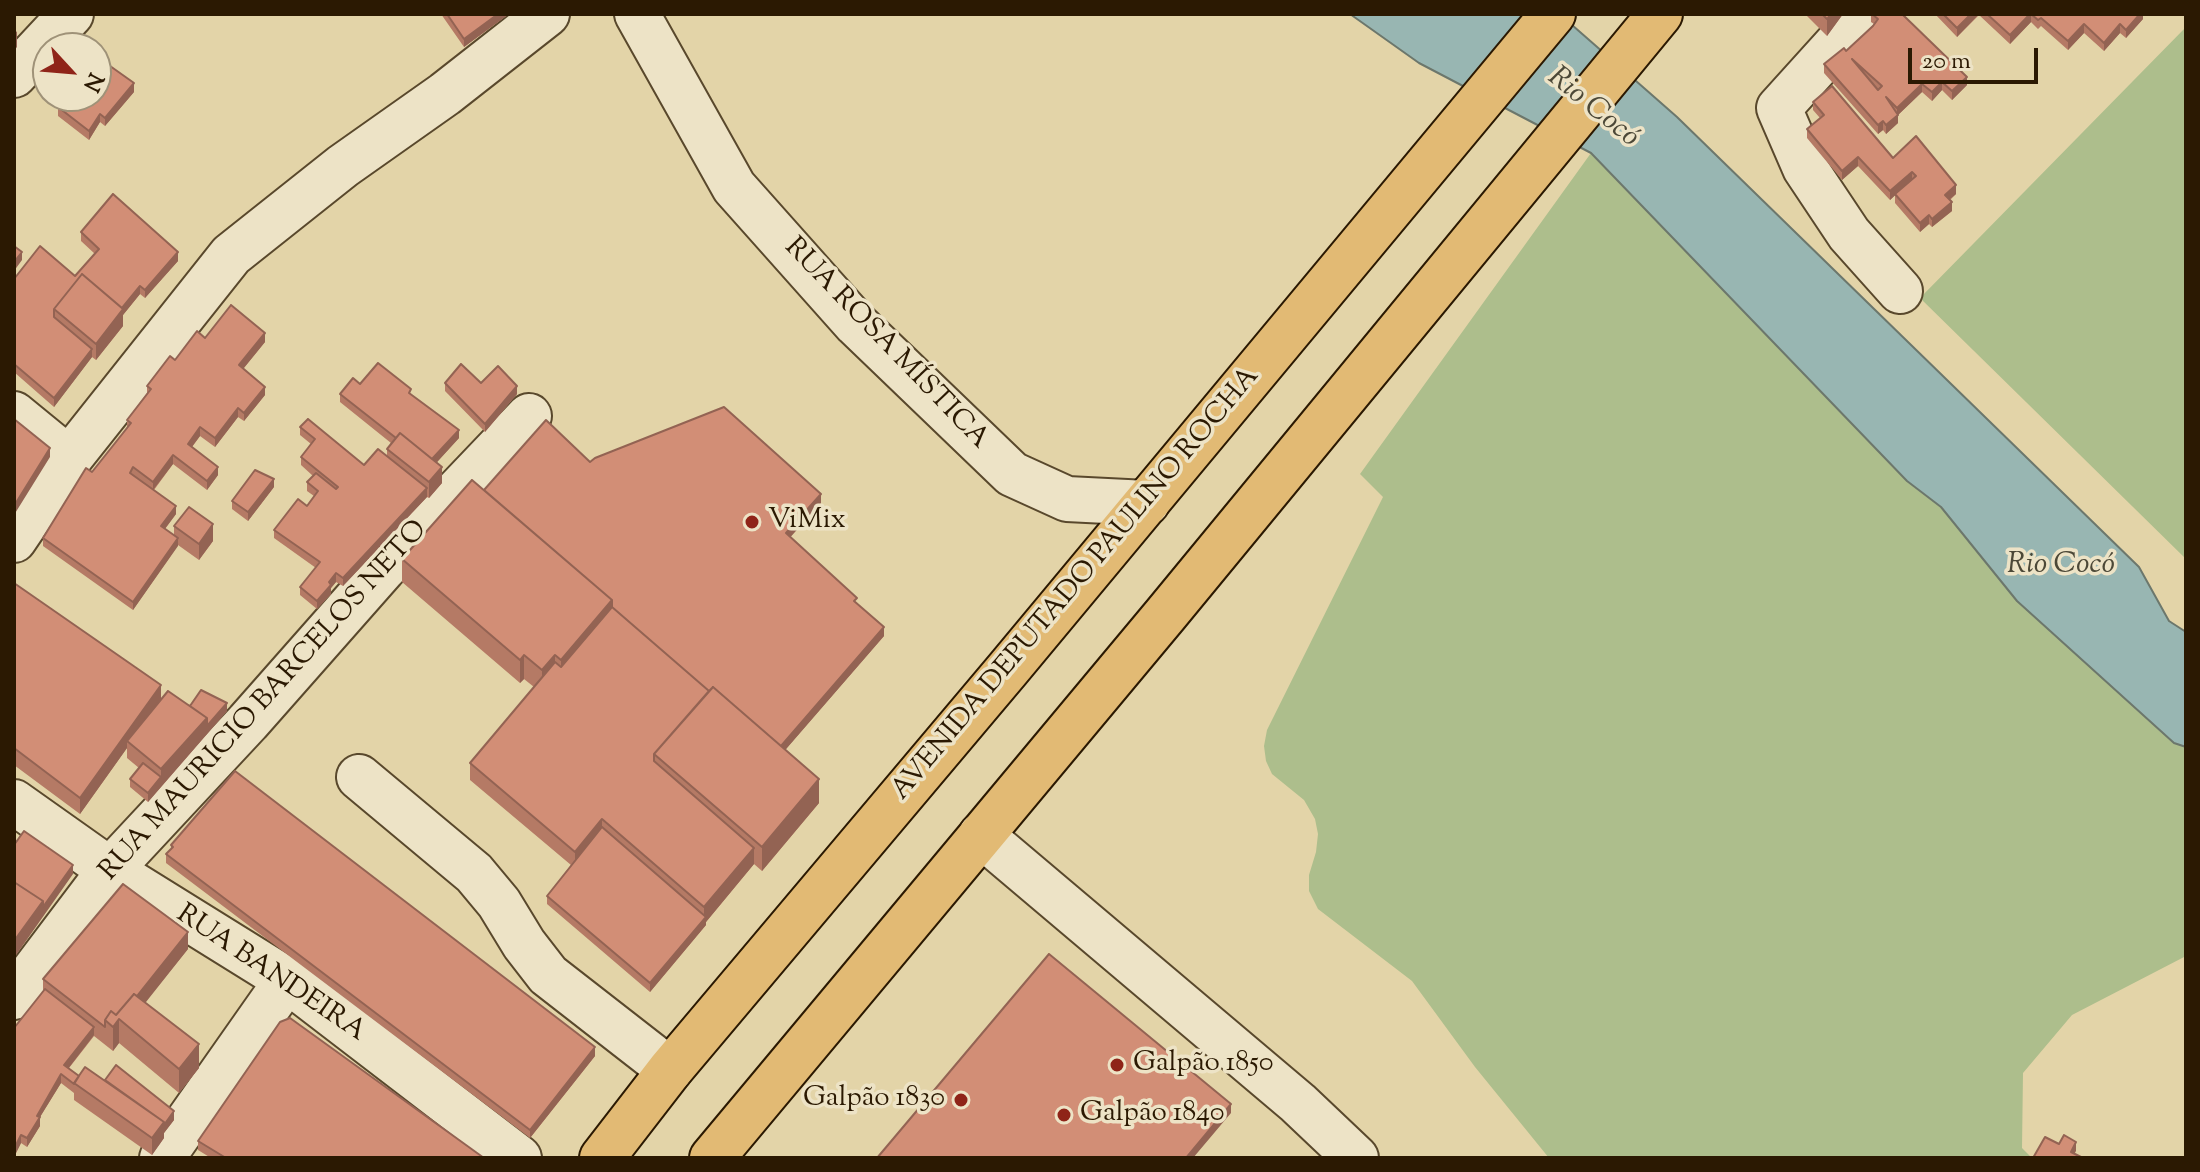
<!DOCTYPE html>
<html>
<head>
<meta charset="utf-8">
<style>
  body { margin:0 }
  #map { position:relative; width:2200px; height:1172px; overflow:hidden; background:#e3d4a8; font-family:"Sorts Mill Goudy",serif }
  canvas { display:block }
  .frame { position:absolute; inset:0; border:16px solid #2b1902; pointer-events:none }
  .north { position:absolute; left:32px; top:32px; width:80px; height:80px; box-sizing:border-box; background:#ede3c6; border:2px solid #9f9278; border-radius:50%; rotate:116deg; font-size:22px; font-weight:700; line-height:32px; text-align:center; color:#2b1902 }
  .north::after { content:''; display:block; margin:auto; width:28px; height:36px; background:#8f2418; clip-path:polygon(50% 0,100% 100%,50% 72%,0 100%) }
  .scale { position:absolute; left:1908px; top:48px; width:130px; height:36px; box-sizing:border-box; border:4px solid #2b1902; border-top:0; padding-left:10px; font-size:24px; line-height:28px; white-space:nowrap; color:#2b1902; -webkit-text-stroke:6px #ede3c6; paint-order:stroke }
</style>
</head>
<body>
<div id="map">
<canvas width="2200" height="1172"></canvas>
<div class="frame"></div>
<div class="north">N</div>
<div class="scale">20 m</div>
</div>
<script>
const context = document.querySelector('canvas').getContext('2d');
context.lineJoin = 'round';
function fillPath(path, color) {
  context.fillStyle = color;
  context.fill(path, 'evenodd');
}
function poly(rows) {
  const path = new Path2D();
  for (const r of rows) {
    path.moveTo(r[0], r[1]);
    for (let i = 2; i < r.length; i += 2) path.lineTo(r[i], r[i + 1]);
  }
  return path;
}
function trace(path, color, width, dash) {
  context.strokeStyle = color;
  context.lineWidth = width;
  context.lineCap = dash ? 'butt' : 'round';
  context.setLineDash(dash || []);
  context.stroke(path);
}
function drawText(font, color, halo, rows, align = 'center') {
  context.font = font + ' "Sorts Mill Goudy",serif';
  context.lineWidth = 7;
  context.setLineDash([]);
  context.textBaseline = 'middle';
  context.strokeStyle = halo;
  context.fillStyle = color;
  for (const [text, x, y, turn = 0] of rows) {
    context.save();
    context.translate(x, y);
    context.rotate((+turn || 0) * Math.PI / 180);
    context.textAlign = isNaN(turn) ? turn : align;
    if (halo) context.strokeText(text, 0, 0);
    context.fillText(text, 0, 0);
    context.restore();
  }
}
const green = poly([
  [2186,27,2186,559,1920,298],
  [1591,153,1907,481,1941,507,2017,601,2174,743,2186,747,2186,956,2072,1015,2023,1073,2022,1148,2032,1158,1549,1158,1475,1067,1412,981,1318,909,1309,891,1309,875,1316,852,1318,834,1315,819,1304,800,1272,774,1266,761,1264,746,1267,730,1383,497,1360,474]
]);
const water = poly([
  [1350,14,1554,14,1564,18,1644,88,1677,117,2139,567,2169,621,2186,632,2186,747,2174,743,2017,601,1941,507,1907,481,1591,153,1419,63,1350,14]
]);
const minor = poly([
  [637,14,734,187,856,324,1012,474,1067,499,1147,503],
  [1864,14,1779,108,1805,168,1849,234,1900,291],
  [14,75,71,14],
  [14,414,69,459],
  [14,540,69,459,231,255,343,166,445,94,547,14],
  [359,777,474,873,499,903,524,944,548,975,670,1070],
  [14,802,110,870,287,980,519,1158],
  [981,835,1298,1103,1356,1158],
  [14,997,110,870,248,722,383,569,529,416],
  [162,1158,287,980]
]);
const major = poly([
  [602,1158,670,1070,1008,669,1553,14],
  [712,1158,1166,614,1660,14]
]);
const wall = poly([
  [441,14,509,14,464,47],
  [1805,14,1843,14,1827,36],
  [1871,14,1967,85,1952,100,1942,90,1932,101,1922,92,1898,115,1898,123,1886,134,1883,130,1878,134,1824,73,1824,64,1846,51,1874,24,1871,22],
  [1935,14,2143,14,2143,19,2126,38,2120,33,2104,51,2084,33,2068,50,2041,26,2038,29,2031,22,2010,44,1979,15,1957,37],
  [134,92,105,126,100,122,89,140,58,116,58,107],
  [1813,102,1893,158,1956,194,1950,200,1952,211,1932,227,1929,224,1920,232,1895,203,1895,195,1890,200,1858,166,1842,180,1807,138,1807,129,1820,118,1813,110],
  [81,232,178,261,145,298,140,294,123,315,123,326,96,360,92,357,54,407,14,372,14,279,75,276,95,254,81,241],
  [205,338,265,342,243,369,265,395,244,421,238,417,215,447,200,436,192,447,218,475,207,490,173,464,154,490,176,514,165,529,174,535,174,526,213,541,199,560,178,545,133,610,43,546,43,538,127,427,127,420,147,393,147,386,175,360],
  [445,383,481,383,517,394,485,432,445,391],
  [360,384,411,395,459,438,437,462,442,483,429,498,427,497,343,586,336,582,331,588,331,594,317,609,300,595,300,587,316,568,274,538,274,530,307,506,314,496,307,491,307,482,313,476,301,465,301,457,311,444,300,435,300,427,364,465,387,456,387,449,391,443,340,402,340,394],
  [590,462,821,503,790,537,857,604,884,636,785,750,819,803,762,871,754,864,706,922,706,925,650,992,547,904,547,896,571,865,470,780,470,763,534,687,524,679,520,683,402,582,402,559,484,490],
  [274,487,248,521,232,509,232,501],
  [14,583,161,700,227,711,148,802,130,787,130,779,139,768,127,758,127,748,80,814,14,765],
  [171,845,595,1056,530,1138,166,863,166,854,171,850],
  [188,949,145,1002,199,1068,179,1093,119,1043,113,1051,94,1036,69,1068,79,1076,105,1080,174,1120,164,1133,164,1138,152,1155,74,1100,74,1093,61,1083,40,1117,40,1126,27,1147,21,1143,14,1157,43,992,43,979],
  [198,1141,484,1158,211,1158,198,1150]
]);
const shadedWall = poly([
  [498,14,509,14,464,47,464,39],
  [1831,14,1843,14,1827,36,1827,19],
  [1971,14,1979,14,1957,37,1957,28],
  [2031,14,2031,22,2010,44,2010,35],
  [2140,14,2143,14,2143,19,2126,38,2126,30],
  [2084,24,2084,33,2068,50,2068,41],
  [2120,24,2120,33,2104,51,2104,43],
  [17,31,17,47,14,51,14,35],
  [1967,77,1967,85,1952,100,1952,91],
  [1942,82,1942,90,1932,101,1932,92],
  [134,83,134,92,105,126,105,118],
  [1922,84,1922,92,1898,115,1898,123,1886,134,1886,125,1897,116,1897,108],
  [100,114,100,122,89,140,89,131],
  [1883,121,1883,130,1878,134,1878,125],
  [1858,157,1858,166,1842,180,1842,171],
  [1912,172,1912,180,1890,200,1890,191],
  [1956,185,1956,194,1945,203,1945,195],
  [1952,202,1952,211,1932,227,1932,219],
  [1929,215,1929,224,1920,232,1920,223],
  [22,252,22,260,14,271,14,262],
  [178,252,178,261,145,298,145,290],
  [140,286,140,294,123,315,123,326,96,360,96,344,118,313],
  [265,333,265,342,239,374,239,365],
  [92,349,92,357,54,407,54,398],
  [517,386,517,394,485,432,485,424],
  [265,387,265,395,244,421,244,413],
  [238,408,238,417,215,447,215,438],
  [200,427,200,436,188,452,188,444],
  [459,430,459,438,428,472,428,464],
  [50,448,50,457,14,515,14,506],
  [173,455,173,464,153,490,153,482],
  [218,467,218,475,207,490,207,481],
  [442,467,442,483,429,498,429,482],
  [274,479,274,487,248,521,248,512],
  [427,488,427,497,343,586,343,578],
  [821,494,821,503,786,542,786,533],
  [176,506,176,514,161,534,161,526],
  [213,524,213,541,199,560,199,544],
  [178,538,178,546,133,610,133,602],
  [336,573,336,582,331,588,331,594,317,609,317,601,329,582],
  [612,600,612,624,561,683,561,660],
  [884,627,884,636,774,763,774,755],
  [524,655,524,679,520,683,520,660],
  [555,655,555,678,542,693,542,670],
  [161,685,161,702,127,741,127,748,80,814,80,798],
  [227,703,227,711,148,802,148,793,161,777,161,769,207,718],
  [819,779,819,803,762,871,762,847],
  [602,819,602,835,575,868,575,852],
  [754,848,754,864,706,922,706,925,650,992,650,983,704,919,704,907],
  [73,865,73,874,14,958,14,941,43,901],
  [188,932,188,949,127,1026,119,1019,119,1043,113,1051,113,1027,116,1023],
  [94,1027,94,1035,64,1074,64,1065],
  [199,1044,199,1068,179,1093,179,1069],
  [595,1047,595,1056,530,1138,530,1130],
  [61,1074,61,1083,40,1117,40,1126,27,1147,27,1138,37,1116],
  [1231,1104,1231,1113,1193,1158,1186,1158],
  [174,1111,174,1120,164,1133,164,1138,152,1155,152,1138,164,1122],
  [21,1135,21,1143,14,1157,14,1149],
  [2076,1142,2076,1151,2072,1158,2071,1152]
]);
const building = poly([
  [447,14,498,14,464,39,447,14],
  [1822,14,1831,14,1827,19,1822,14],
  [1872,14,1902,14,1967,77,1952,91,1942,82,1932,92,1922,84,1897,108,1886,97,1898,115,1886,125,1883,121,1878,125,1824,64,1844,48,1846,51,1873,26,1878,19,1872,14],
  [1852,59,1882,86,1878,90,1852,59],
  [1943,14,1971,14,1957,28,1943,14],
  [1987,14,2030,14,2010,35,1987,14],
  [2031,14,2140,14,2126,30,2120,24,2104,43,2084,24,2068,41,2041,18,2038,20,2031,14],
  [96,56,134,83,105,118,100,114,89,131,58,107,66,96,96,96,96,56],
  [1832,86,1893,158,1916,136,1956,185,1945,195,1952,202,1932,219,1929,215,1920,223,1895,194,1916,176,1912,172,1890,191,1858,157,1842,171,1807,129,1824,115,1813,102,1832,86],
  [113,194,178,252,145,290,140,286,122,308,82,274,54,309,54,317,92,349,54,398,14,364,14,279,40,246,75,276,99,249,81,232,113,194],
  [14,246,22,252,14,262,14,246],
  [82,274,123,309,96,344,54,309,82,274],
  [231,305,265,333,239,365,265,387,244,413,238,408,215,438,200,427,188,444,218,467,207,481,173,455,153,482,133,467,130,473,176,506,161,526,178,538,133,602,43,538,86,468,92,472,131,423,127,420,151,389,147,386,170,356,175,360,197,331,205,338,231,305],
  [378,363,411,389,409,393,459,430,432,459,400,433,396,438,340,394,353,378,360,384,378,363],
  [461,364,481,383,498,366,517,386,485,424,445,383,461,364],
  [724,407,821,494,786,533,857,598,854,601,884,627,781,746,713,687,709,691,612,607,612,600,484,490,546,420,590,462,595,458,724,407],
  [14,419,50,448,14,506,14,419],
  [308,419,364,465,378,449,427,488,343,578,336,573,329,582,331,585,317,601,300,587,320,562,274,530,298,499,307,506,318,491,307,482,316,473,336,489,338,487,301,457,315,439,300,427,308,419],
  [400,433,442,467,429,482,387,449,400,433],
  [255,470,274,479,248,512,232,501,255,470],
  [472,480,612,600,561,660,555,655,542,670,524,655,520,660,402,559,472,480],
  [189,507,213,524,199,544,174,526,189,507],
  [14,583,161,685,80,798,14,748,14,583],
  [612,607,709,691,654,754,654,761,754,848,704,907,602,819,575,852,470,763,555,662,561,667,612,607],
  [713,687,819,779,762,847,654,754,713,687],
  [201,690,227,703,207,726,207,718,190,706,201,690],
  [168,691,207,718,161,769,127,741,168,691],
  [143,763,161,777,148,793,130,779,143,763],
  [235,771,595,1047,530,1130,166,854,173,847,171,845,235,771],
  [602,827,706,917,650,983,547,896,602,827],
  [24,831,73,865,43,907,43,901,14,882,14,845,24,831],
  [14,882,43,901,14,941,14,882],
  [123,884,188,932,137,996,134,994,116,1015,111,1011,105,1020,105,1027,43,979,123,884],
  [1049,954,1231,1104,1186,1158,877,1158,1049,954],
  [45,989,94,1027,64,1065,79,1076,74,1084,61,1074,37,1116,40,1117,27,1138,21,1135,14,1149,14,1028,45,989],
  [134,994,199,1044,179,1069,119,1019,113,1027,105,1020,111,1011,116,1015,134,994],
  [290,1018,484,1158,226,1158,198,1141,280,1022,290,1018],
  [116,1065,174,1111,164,1125,164,1122,105,1080,116,1065],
  [85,1067,164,1122,152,1138,74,1083,85,1067],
  [2064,1135,2076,1142,2071,1152,2083,1158,2033,1158,2045,1137,2059,1144,2064,1135]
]);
const markers = [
  [752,522,8,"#8f2418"],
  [1117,1065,8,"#8f2418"],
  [961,1100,8,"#8f2418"],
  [1064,1115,8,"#8f2418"]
];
const streetNames = [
  ["RUA ROSA MÍSTICA",885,345,46],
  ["AVENIDA DEPUTADO PAULINO ROCHA",1077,585,-50],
  ["RUA MAURICIO BARCELOS NETO",265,702,-48],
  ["RUA BANDEIRA",270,975,34]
];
const poiNames = [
  ["ViMix",768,522],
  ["Galpão 1850",1133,1065],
  ["Galpão 1830",945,1100,"right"],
  ["Galpão 1840",1080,1115]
];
const waterNames = [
  ["Rio Cocó",1592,109,39],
  ["Rio Cocó",2061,567]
];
fillPath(green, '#adbe8c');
fillPath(water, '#98b6b2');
trace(water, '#6c776c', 2);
trace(minor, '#59482c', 48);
trace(major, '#2b1902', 48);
trace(minor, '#ede3c6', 44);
trace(major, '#e2ba74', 44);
fillPath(wall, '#b57a65');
fillPath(shadedWall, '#936353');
fillPath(building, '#d28e76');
trace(building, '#936353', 2);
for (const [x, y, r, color] of markers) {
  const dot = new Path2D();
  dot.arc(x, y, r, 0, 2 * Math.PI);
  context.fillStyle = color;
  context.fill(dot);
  trace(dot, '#ede3c6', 3);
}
drawText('28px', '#2b1902', '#ede3c6', streetNames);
drawText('28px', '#2b1902', '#ede3c6', poiNames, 'left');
drawText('italic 30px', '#4c4837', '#ede3c6', waterNames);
</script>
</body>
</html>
